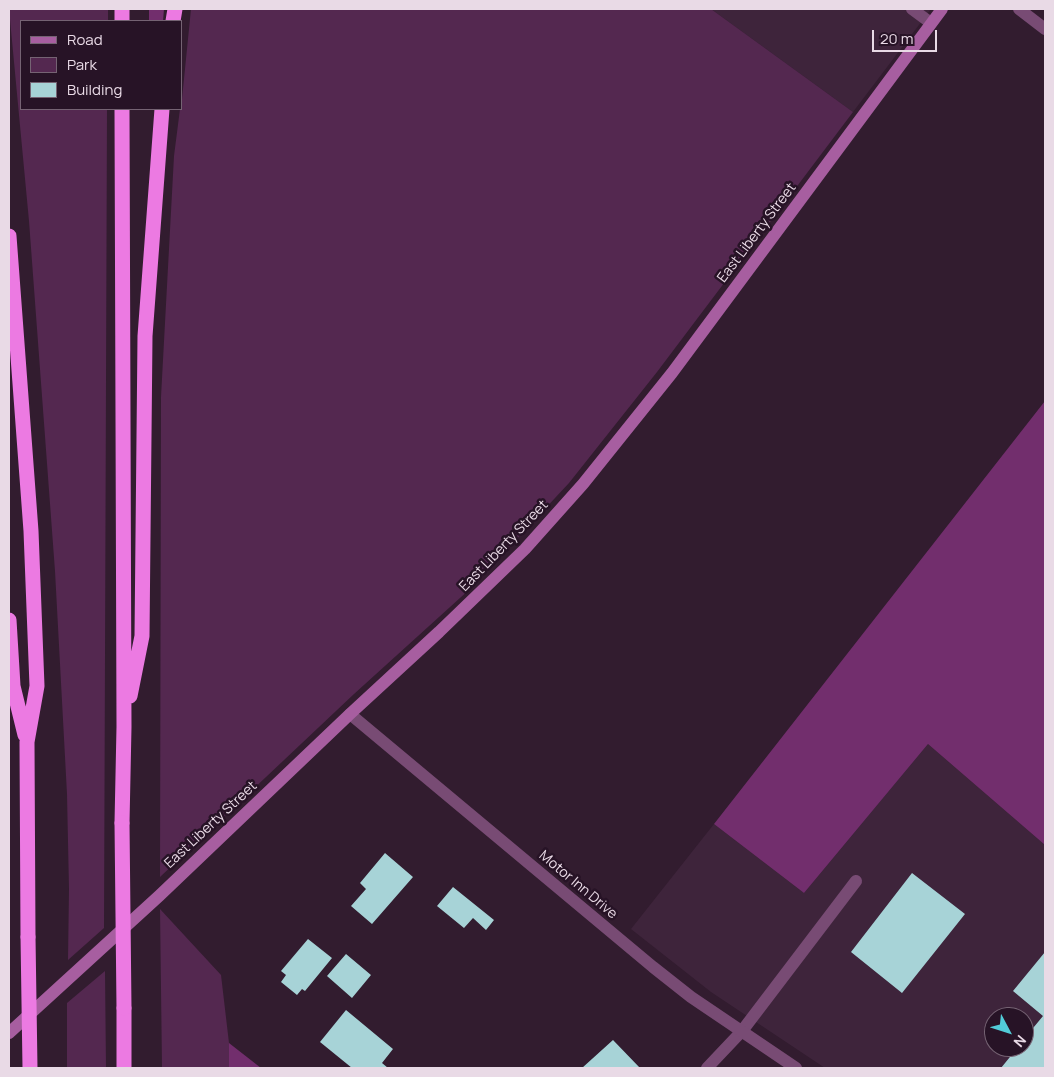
<!DOCTYPE html>
<html>
<head>
<meta charset="utf-8">
<style>
  body { margin:0 }
  #map { position:relative; width:1054px; height:1077px; overflow:hidden; background:#321c2f; font-family:Manrope,sans-serif }
  canvas { display:block }
  .frame { position:absolute; inset:0; border:10px solid #e9dae6; pointer-events:none }
  .legend { position:absolute; left:20px; top:20px; width:162px; height:90px; box-sizing:border-box; background:#271326; border:1px solid #756373; margin:0; padding:6px 9px; list-style:none; font-size:15px; color:#e9dae6 }
  .legend li { display:flex; align-items:center; gap:10px; height:25px }
  .legend b { width:25px; border:1px solid #756373 }
  .north { position:absolute; left:984px; top:1007px; width:50px; height:50px; box-sizing:border-box; background:#271326; border:1px solid #756373; border-radius:50%; rotate:130deg; font-size:14px; font-weight:700; line-height:20px; text-align:center; color:#e9dae6 }
  .north::after { content:''; display:block; margin:auto; width:18px; height:22px; background:#52cbd8; clip-path:polygon(50% 0,100% 100%,50% 72%,0 100%) }
  .scale { position:absolute; left:872px; top:30px; width:65px; height:22px; box-sizing:border-box; border:2px solid #e9dae6; border-top:0; padding-left:6px; font-size:15px; line-height:18px; white-space:nowrap; color:#e9dae6; -webkit-text-stroke:4px #271326; paint-order:stroke }
</style>
</head>
<body>
<div id="map">
<canvas width="1054" height="1077"></canvas>
<div class="frame"></div>
<ul class="legend">
<li><b style="height:6px;background:#a75ea0"></b>Road</li>
<li><b style="height:14px;background:#542850"></b>Park</li>
<li><b style="height:14px;background:#a7d3d7"></b>Building</li>
</ul>
<div class="north">N</div>
<div class="scale">20 m</div>
</div>
<script>
const context = document.querySelector('canvas').getContext('2d');
context.lineJoin = 'round';
function fillPath(path, color) {
  context.fillStyle = color;
  context.fill(path, 'evenodd');
}
function poly(rows) {
  const path = new Path2D();
  for (const r of rows) {
    path.moveTo(r[0], r[1]);
    for (let i = 2; i < r.length; i += 2) path.lineTo(r[i], r[i + 1]);
  }
  return path;
}
function trace(path, color, width, dash) {
  context.strokeStyle = color;
  context.lineWidth = width;
  context.lineCap = dash ? 'butt' : 'round';
  context.setLineDash(dash || []);
  context.stroke(path);
}
function drawText(font, color, halo, rows, align = 'center') {
  context.font = font + ' Manrope,sans-serif';
  context.lineWidth = 5;
  context.setLineDash([]);
  context.textBaseline = 'middle';
  context.strokeStyle = halo;
  context.fillStyle = color;
  for (const [text, x, y, turn = 0] of rows) {
    context.save();
    context.translate(x, y);
    context.rotate((+turn || 0) * Math.PI / 180);
    context.textAlign = isNaN(turn) ? turn : align;
    if (halo) context.strokeText(text, 0, 0);
    context.fillText(text, 0, 0);
    context.restore();
  }
}
const built = poly([
  [711,9,931,9,853,112],
  [928,744,1045,845,1045,1068,825,1068,711,992,631,929,714,824,804,893],
  [994,1017,1024,1017,1024,1047,994,1047]
]);
const green = poly([
  [9,9,108,9,108,21,21,21,21,109,107,109,104,928,68,960,69,889,67,794,55,571,29,221],
  [191,9,711,9,853,112,657,372,569,483,471,588,354,694,160,877,161,397,174,156,180,109,181,109],
  [160,909,221,975,229,1043,229,1068,162,1068],
  [105,971,106,1068,67,1068,67,1003]
]);
const forest = poly([
  [149,9,164,9,163,21,149,21],
  [1045,401,1045,845,928,744,804,893,714,824],
  [229,1043,261,1068,229,1068]
]);
const building = poly([
  [385,853,413,877,372,924,351,906,366,889,360,883],
  [912,873,965,914,902,993,851,952],
  [453,887,494,920,486,930,473,918,464,928,437,906],
  [308,939,332,958,305,991,302,989,297,995,281,982,286,975,281,971],
  [1045,952,1045,1068,1001,1068,1018,1047,1024,1047,1024,1039,1043,1016,1013,991],
  [346,954,371,975,352,998,327,976],
  [346,1010,393,1049,382,1063,388,1068,352,1068,320,1042],
  [613,1040,640,1068,582,1068]
]);
const lane = poly([
  [912,9,931,23],
  [1019,9,1045,29],
  [707,1068,742,1031,856,881]
]);
const street = poly([
  [350,714,653,967,691,997,796,1068]
]);
const secondary = poly([
  [9,1033,159,896,350,714,439,632,525,549,583,484,672,373,942,9]
]);
const highway = poly([
  [122,9,122,21],
  [173,21,175,9],
  [9,236,31,531,37,686,27,742,28,937],
  [9,620,13,686,25,735],
  [130,696,142,636,145,336,162,109],
  [122,823,124,727,122,109],
  [124,1008,124,1068]
]);
const highwayBridge = poly([
  [122,823,124,1008],
  [28,937,30,1068]
]);
const streetNames = [
  ["East Liberty Street",757,233,-53],
  ["East Liberty Street",504,546,-46],
  ["East Liberty Street",211,825,-43],
  ["Motor Inn Drive",578,885,40]
];
fillPath(built, '#3e243b');
fillPath(green, '#542850');
fillPath(forest, '#722e6d');
fillPath(building, '#a7d3d7');
trace(lane, '#784b74', 12);
trace(street, '#784b74', 12);
trace(secondary, '#a75ea0', 12);
trace(highway, '#ec7ae2', 15);
trace(highwayBridge, '#ec7ae2', 15);
drawText('14px', '#e9dae6', '#271326', streetNames);
</script>
</body>
</html>
